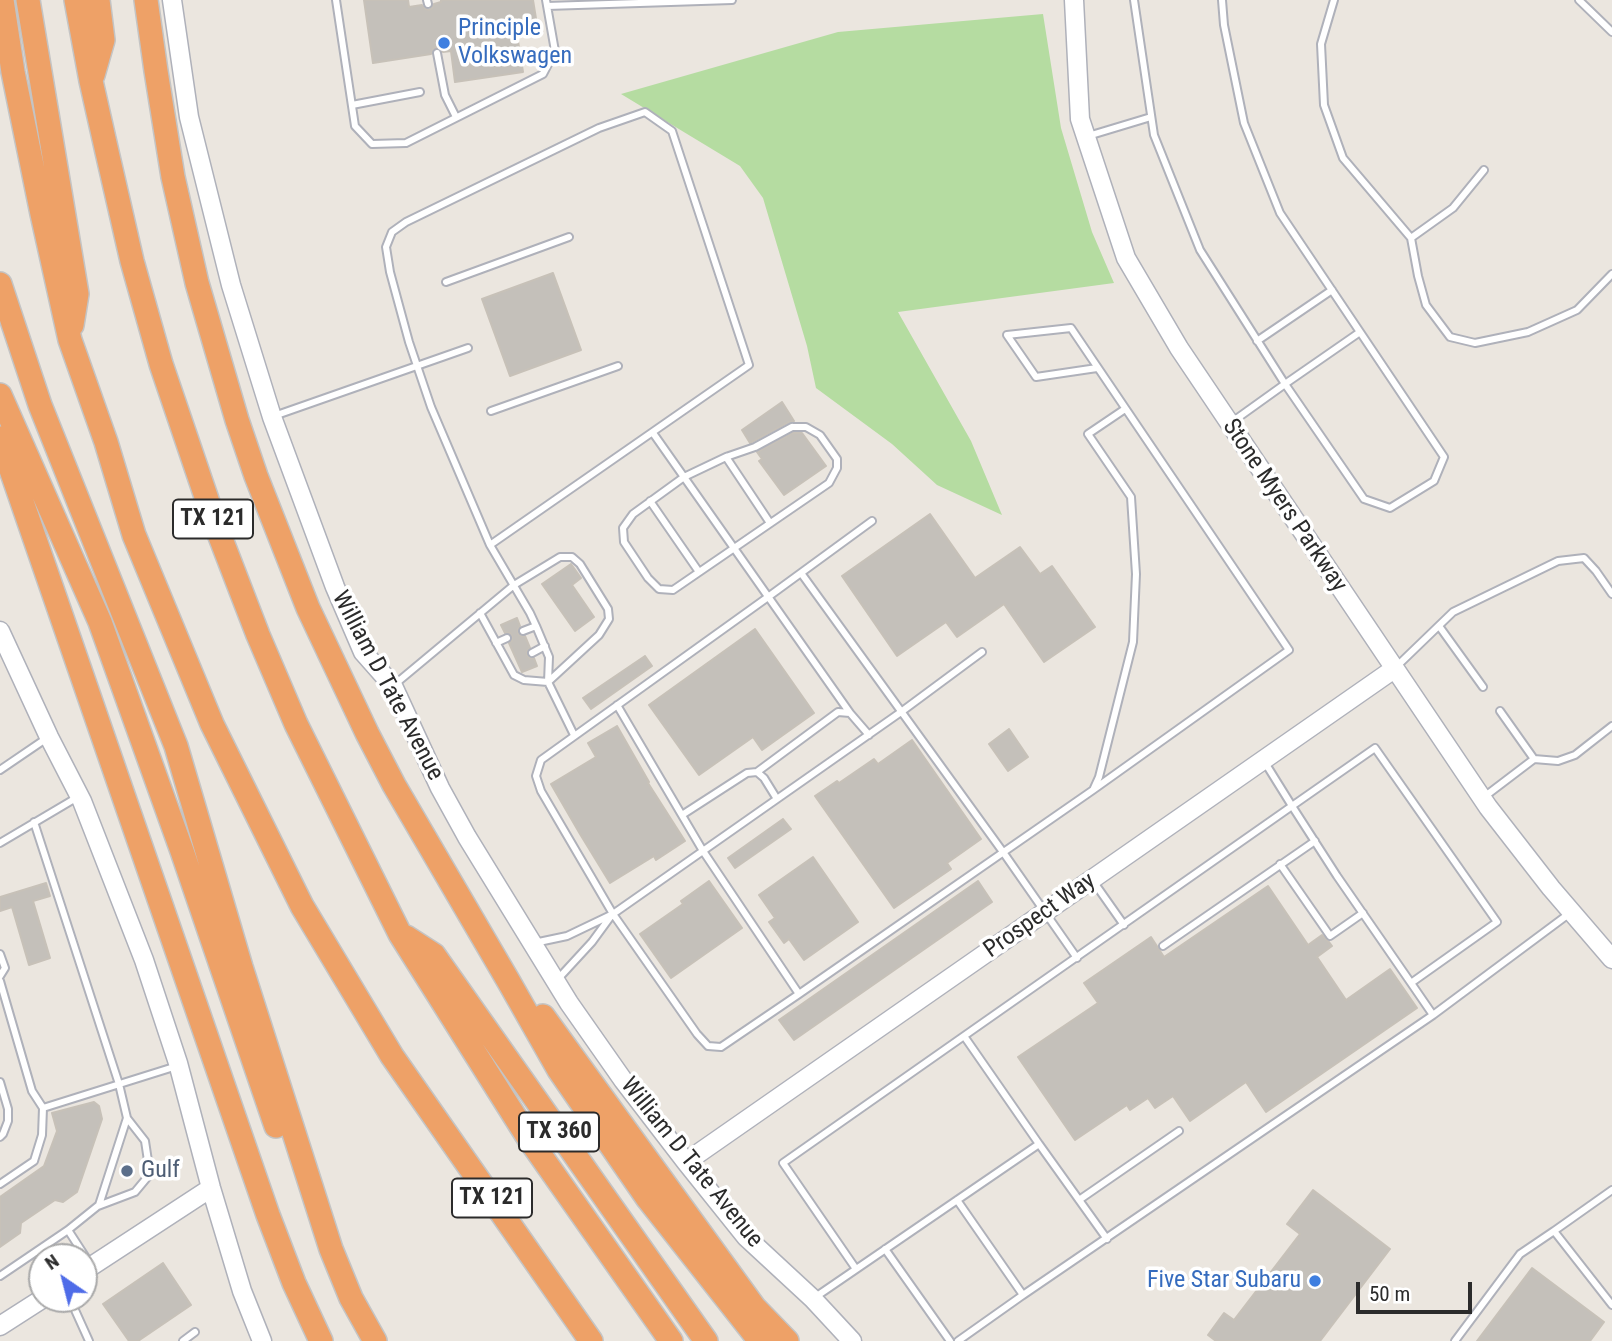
<!DOCTYPE html>
<html>
<head>
<meta charset="utf-8">
<style>
  body { margin:0 }
  #map { position:relative; width:1612px; height:1341px; overflow:hidden; background:#ebe6df; font-family:"Roboto Condensed",sans-serif }
  canvas { display:block }
  .north { position:absolute; left:28px; top:1243px; width:70px; height:70px; box-sizing:border-box; background:#fff; border:2px solid #aaa; border-radius:50%; rotate:325deg; font-size:19px; font-weight:700; line-height:28px; text-align:center; color:#2b2b2b }
  .north::after { content:''; display:block; margin:auto; width:24px; height:32px; background:#4f6ce8; clip-path:polygon(50% 0,100% 100%,50% 72%,0 100%) }
  .scale { position:absolute; left:1356px; top:1282px; width:116px; height:32px; box-sizing:border-box; border:4px solid #2b2b2b; border-top:0; padding-left:9px; font-size:21px; line-height:24px; white-space:nowrap; color:#2b2b2b; -webkit-text-stroke:5px #fff; paint-order:stroke }
</style>
</head>
<body>
<div id="map">
<canvas width="1612" height="1341"></canvas>
<div class="north">N</div>
<div class="scale">50 m</div>
</div>
<script>
const context = document.querySelector('canvas').getContext('2d');
context.lineJoin = 'round';
function fillPath(path, color) {
  context.fillStyle = color;
  context.fill(path, 'evenodd');
}
function poly(rows) {
  const path = new Path2D();
  for (const r of rows) {
    path.moveTo(r[0], r[1]);
    for (let i = 2; i < r.length; i += 2) path.lineTo(r[i], r[i + 1]);
  }
  return path;
}
function trace(path, color, width, dash) {
  context.strokeStyle = color;
  context.lineWidth = width;
  context.lineCap = dash ? 'butt' : 'round';
  context.setLineDash(dash || []);
  context.stroke(path);
}
function drawText(font, color, halo, rows, align = 'center') {
  context.font = font + ' "Roboto Condensed",sans-serif';
  context.lineWidth = 7;
  context.setLineDash([]);
  context.textBaseline = 'middle';
  context.strokeStyle = halo;
  context.fillStyle = color;
  for (const [text, x, y, turn = 0] of rows) {
    context.save();
    context.translate(x, y);
    context.rotate((+turn || 0) * Math.PI / 180);
    context.textAlign = isNaN(turn) ? turn : align;
    if (halo) context.strokeText(text, 0, 0);
    context.fillText(text, 0, 0);
    context.restore();
  }
}
const green = poly([
  [1043,14,1061,128,1092,232,1114,283,898,312,971,441,1002,515,937,485,892,444,816,388,807,346,763,198,740,166,621,94,838,32]
]);
const building = poly([
  [364,0,408,0,409,7,422,5,424,8,429,10,432,8,434,4,441,2,441,0,533,0,538,31,517,35,523,72,455,82,451,51,443,52,438,47,433,49,431,54,373,63,364,0],
  [553,273,581,350,510,376,482,299,553,273],
  [782,402,794,421,789,422,750,443,742,430,782,402],
  [793,433,802,433,826,466,784,495,759,461,762,459,757,452,793,433],
  [930,514,975,578,1020,547,1040,574,1052,566,1095,627,1044,662,1004,604,957,637,946,622,897,656,842,576,930,514],
  [571,564,581,578,572,585,594,617,575,631,542,584,571,564],
  [517,618,520,626,518,629,518,634,521,636,525,636,530,648,527,651,527,655,530,658,534,658,537,666,522,672,509,643,512,641,512,636,510,633,505,633,501,625,517,618],
  [755,629,814,713,762,750,753,737,699,775,649,705,755,629],
  [645,656,652,666,591,709,583,698,645,656],
  [617,726,649,782,648,783,685,841,656,860,654,856,610,883,580,834,551,784,596,757,588,743,617,726],
  [1009,729,1028,757,1008,771,989,744,1009,729],
  [912,740,981,839,947,863,951,869,894,908,815,796,837,781,839,783,874,759,878,764,912,740],
  [783,819,791,829,735,868,728,858,783,819],
  [813,857,858,922,804,960,789,939,784,943,769,922,775,918,759,895,813,857],
  [709,881,742,928,671,978,640,934,683,904,681,901,709,881],
  [978,881,992,902,794,1040,779,1020,978,881],
  [46,883,50,896,33,901,50,958,29,965,12,907,0,911,0,897,46,883],
  [1268,886,1308,945,1322,935,1329,942,1332,946,1317,957,1346,1000,1390,969,1417,1008,1266,1112,1246,1082,1190,1121,1173,1096,1155,1108,1148,1098,1130,1110,1127,1105,1075,1140,1018,1057,1098,1003,1084,983,1151,937,1164,957,1268,886],
  [94,1102,99,1106,102,1119,77,1192,63,1202,55,1200,21,1223,20,1233,0,1247,0,1197,44,1166,57,1131,52,1113,94,1102],
  [1313,1190,1390,1249,1320,1341,1216,1341,1208,1335,1224,1313,1234,1320,1300,1234,1287,1224,1313,1190],
  [163,1263,191,1305,138,1341,129,1341,103,1304,163,1263],
  [1532,1268,1604,1322,1590,1341,1477,1341,1532,1268]
]);
const lane = poly([
  [336,0,355,126,372,144,406,143,543,74,555,51,546,0],
  [427,0,428,4],
  [1134,0,1154,135,1200,250,1285,384,1232,422],
  [1222,0,1224,25,1244,123,1280,213,1360,332,1285,384,1364,499,1390,508,1434,481,1444,457,1360,332],
  [1334,0,1321,44,1324,105,1343,158,1411,238,1418,276,1426,305,1450,337,1475,343,1528,332,1577,310,1612,274],
  [1579,0,1612,32],
  [547,6,732,0],
  [437,53,445,95,456,117],
  [352,105,420,92],
  [1088,136,1151,117],
  [1411,238,1453,208,1484,170],
  [446,282,569,237],
  [1257,341,1332,290],
  [491,411,618,366],
  [274,416,468,348],
  [792,427,806,427,820,435,837,459,837,468,829,483,673,590,659,589,648,578,624,542,623,528,633,514,684,477,726,457,755,447,792,427],
  [653,433,850,713],
  [726,457,770,523],
  [650,501,699,572],
  [872,521,768,597,541,760,536,776,541,791,613,914,697,1034,708,1046,721,1047,799,994,1093,790,1289,650,1071,328,1007,335,1036,377,1097,368],
  [490,545,749,365,672,131,645,112,599,128,406,222,392,232,386,247,390,272,409,342,431,407,490,545,530,613,536,626,549,657,548,682,574,735],
  [801,573,1003,852,1077,958],
  [1439,626,1483,687],
  [523,631,536,626],
  [496,643,507,638],
  [532,653,545,646],
  [1395,668,1453,612,1558,561,1584,558,1596,571,1612,594],
  [394,685,514,585,560,557,572,557,580,564,608,609,609,619,599,635,548,682,524,680,514,675,480,613],
  [617,705,703,851,799,994],
  [1500,711,1534,759],
  [0,770,47,738],
  [757,772,838,712,850,713,869,735],
  [1094,788,1099,777,1133,642,1136,574,1131,497,1088,434,1125,409],
  [1484,797,1534,759,1558,761,1575,755,1612,726],
  [682,815,747,773,757,772,764,778,777,799],
  [0,843,76,798],
  [1280,864,1330,936,1363,913],
  [1093,881,1124,925],
  [534,943,567,936,613,914,901,712,982,652],
  [1163,946,1315,841],
  [0,954,5,968,0,976],
  [557,980,592,942,611,916],
  [0,981,32,1091,43,1108],
  [1411,983,1337,876,1292,806,1375,748,1497,922,1411,983,1433,1015,1570,913],
  [0,1082,8,1109,8,1121,3,1134,0,1137],
  [1039,1144,1107,1239],
  [0,1184,34,1161,42,1135,43,1108,177,1066],
  [957,1200,1023,1295,1433,1015],
  [1079,1200,1179,1131],
  [98,1206,135,1192,150,1174,145,1141,127,1118],
  [68,1230,90,1264],
  [1554,1231,1612,1190],
  [885,1249,950,1341],
  [856,1269,783,1163,964,1036],
  [0,1276,68,1230,99,1205,127,1118,119,1084,34,822],
  [814,1298,1039,1144,964,1036,1292,806,1264,761],
  [70,1299,89,1341],
  [183,1341,195,1332],
  [958,1341,1023,1295],
  [1455,1341,1520,1254,1554,1231,1612,1305]
]);
const secondary = poly([
  [172,0,189,117,231,285,272,417,335,587,363,652,393,686,440,788,467,837,569,1003,623,1080,686,1162,746,1237,813,1299,852,1341],
  [1074,0,1080,119,1126,258,1179,348,1488,807,1551,888,1612,959],
  [0,631,49,737,82,801,144,960,178,1063,211,1188,242,1291,262,1341],
  [686,1162,1394,669],
  [84,1271,211,1188],
  [0,1326,42,1299]
]);
const highway = poly([
  [2,0,13,72,42,214,70,340,106,442,134,535,212,724,302,906,392,1056,591,1341],
  [28,0,77,294,72,325],
  [76,0,91,81,107,152,132,261,161,364,216,526,258,635,296,724,400,934,529,1139,671,1341],
  [146,0,156,71,173,177,197,283,237,420,256,476,308,608,367,733,394,785,509,982,559,1070,648,1199,760,1341],
  [93,75,103,40,98,0],
  [0,284,40,405,176,746,241,967,331,1249,351,1298,375,1341],
  [0,395,100,622,182,851,276,1126],
  [0,438,268,1215,294,1283,321,1341],
  [406,937,434,955,706,1341],
  [543,1016,754,1307,787,1341]
]);
const markers = [
  [444,43,7,"#3f7fe0"],
  [127,1171,7,"#5c6f8a"],
  [1315,1281,7,"#3f7fe0"]
];
const shields = [
  [213,519,80],
  [559,1132,80],
  [492,1198,80]
];
const shieldNames = [
  ["TX 121",213,519],
  ["TX 360",559,1132],
  ["TX 121",492,1198]
];
const shopNames = [
  ["Principle",458,29],
  ["Volkswagen",458,57],
  ["Five Star Subaru",1301,1281,"right"]
];
const streetNames = [
  ["Stone Myers Parkway",1284,506,56],
  ["William D Tate Avenue",387,686,62],
  ["Prospect Way",1040,916,-35],
  ["William D Tate Avenue",691,1163,51]
];
const serviceNames = [
  ["Gulf",141,1171]
];
fillPath(green, '#b5dca1');
fillPath(building, '#c4c0ba');
trace(building, '#c7c1b8', 2);
trace(lane, '#afb1ba', 10);
trace(secondary, '#afb1ba', 21);
trace(highway, '#c4c4c4', 26);
trace(lane, '#fff', 6);
trace(secondary, '#fff', 18);
trace(highway, '#eea167', 23);
for (const [x, y, r, color] of markers) {
  const dot = new Path2D();
  dot.arc(x, y, r, 0, 2 * Math.PI);
  context.fillStyle = color;
  context.fill(dot);
  trace(dot, '#fff', 2.5);
}
for (const [x, y, w] of shields) {
  const box = new Path2D();
  box.roundRect(x - w / 2, y - 19.5, w, 39, 5);
  context.fillStyle = '#fff';
  context.fill(box);
  trace(box, '#2b2b2b', 2);
}
drawText('bold 23px', '#2b2b2b', null, shieldNames);
drawText('24px', '#366cbe', '#fff', shopNames, 'left');
drawText('24px', '#2b2b2b', '#fff', streetNames);
drawText('24px', '#4e5e75', '#fff', serviceNames, 'left');
</script>
</body>
</html>
